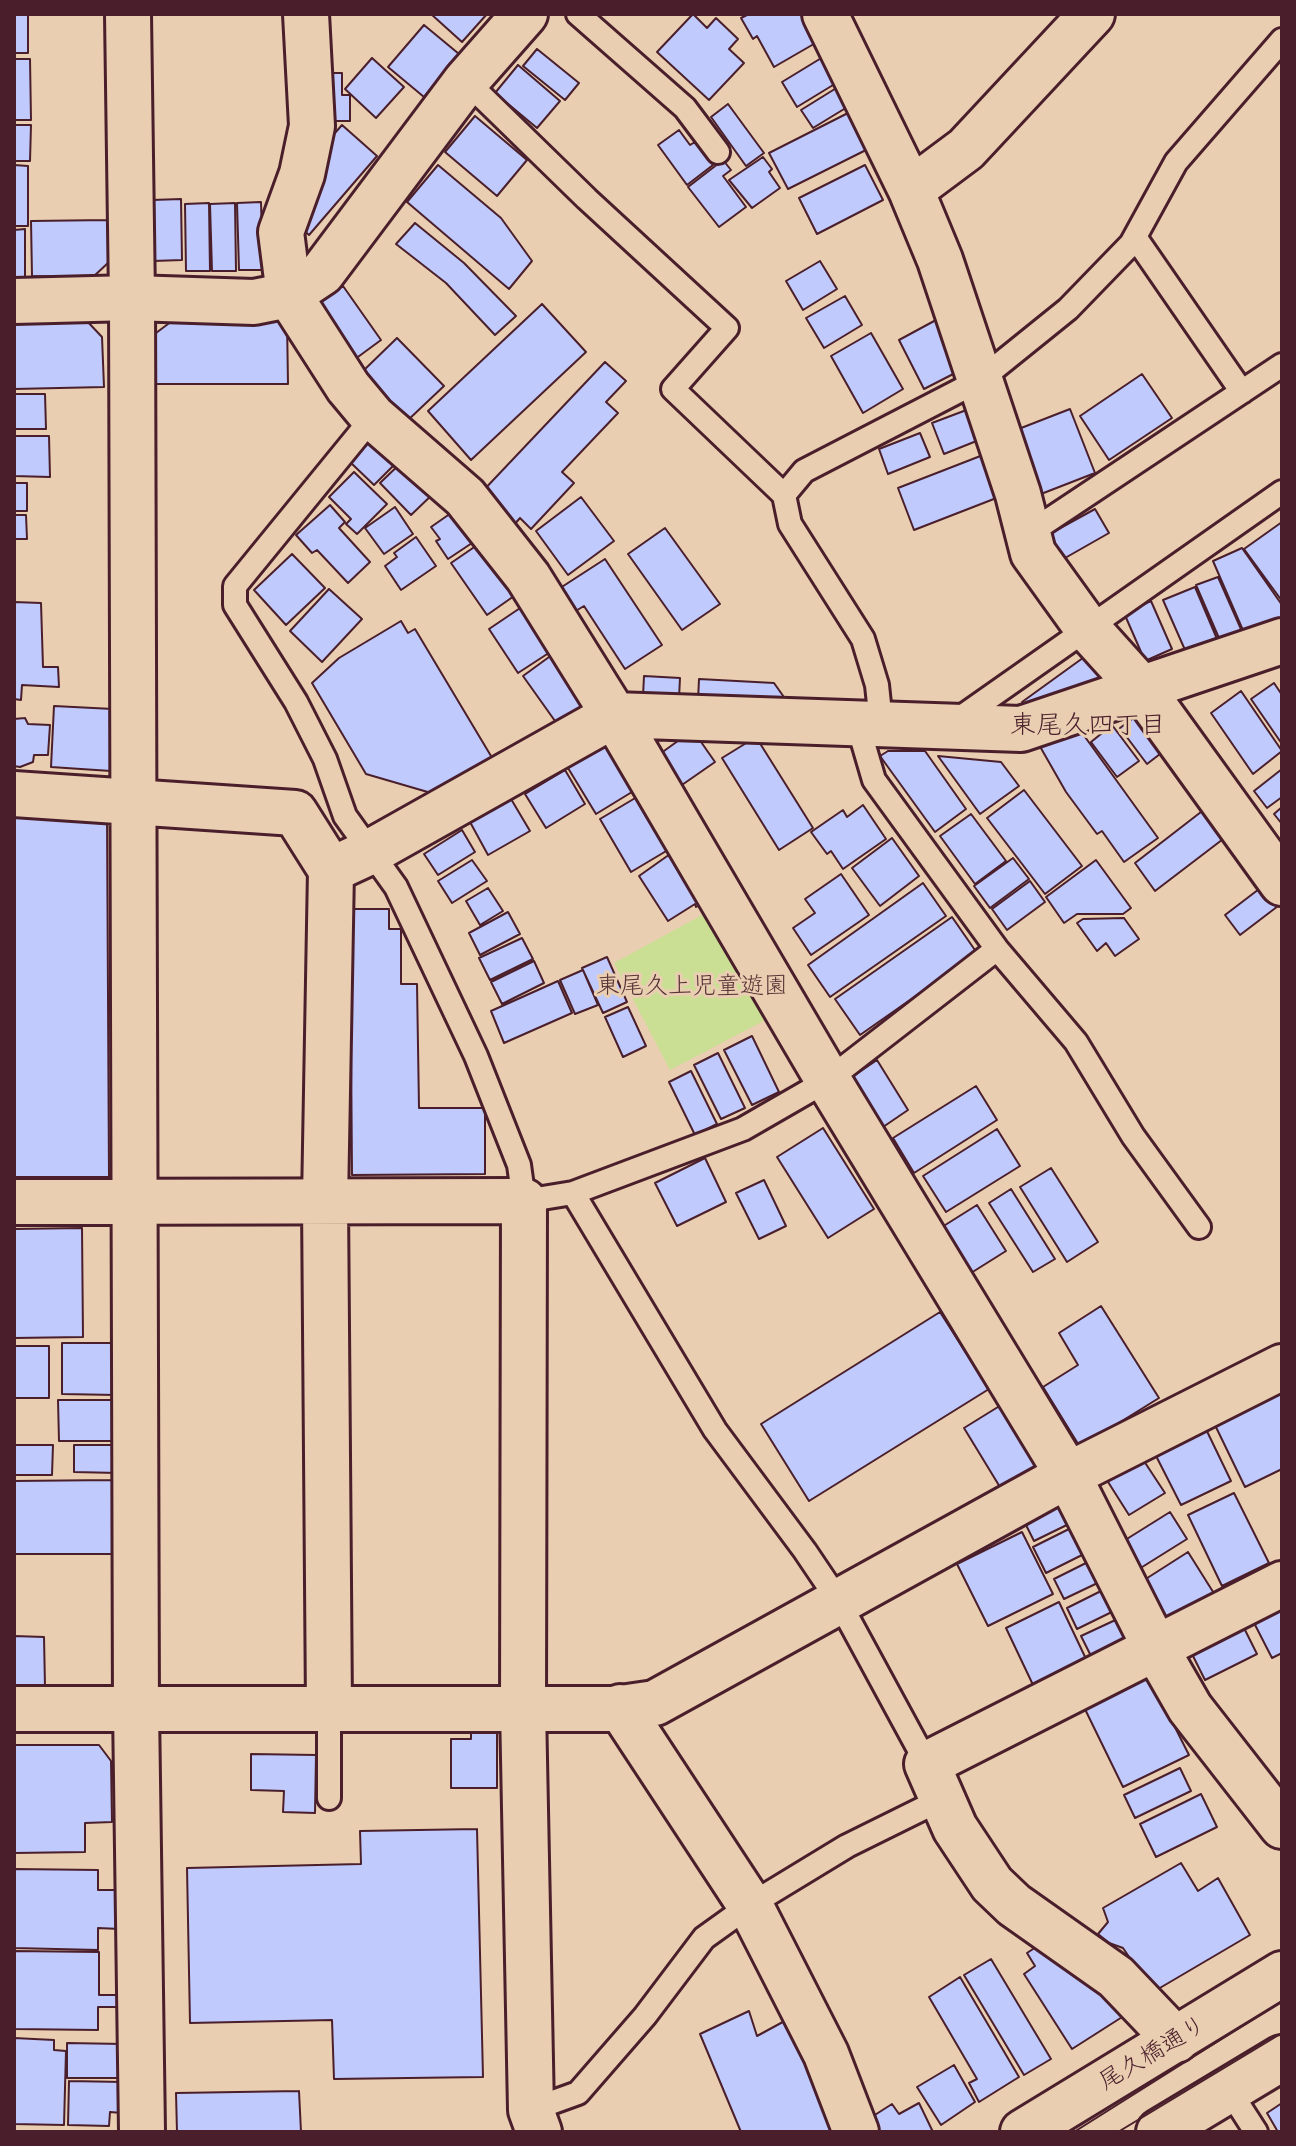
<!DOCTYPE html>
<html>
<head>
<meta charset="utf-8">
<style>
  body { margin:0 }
  #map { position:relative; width:1296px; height:2146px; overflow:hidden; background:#e9ceb1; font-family:Sriracha,sans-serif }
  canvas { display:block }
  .frame { position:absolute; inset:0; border:16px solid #4a1f2b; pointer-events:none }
</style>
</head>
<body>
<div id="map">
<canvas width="1296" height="2146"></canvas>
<div class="frame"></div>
</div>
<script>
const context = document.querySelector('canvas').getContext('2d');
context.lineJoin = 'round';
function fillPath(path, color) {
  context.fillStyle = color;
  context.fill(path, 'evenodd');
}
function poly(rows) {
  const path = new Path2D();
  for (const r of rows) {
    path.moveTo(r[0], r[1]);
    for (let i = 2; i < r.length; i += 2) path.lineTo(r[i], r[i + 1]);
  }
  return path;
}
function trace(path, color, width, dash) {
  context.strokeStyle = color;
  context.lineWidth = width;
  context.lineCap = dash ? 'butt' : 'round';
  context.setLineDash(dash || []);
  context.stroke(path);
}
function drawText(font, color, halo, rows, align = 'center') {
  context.font = font + ' Sriracha,"Klee One",sans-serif';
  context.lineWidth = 6;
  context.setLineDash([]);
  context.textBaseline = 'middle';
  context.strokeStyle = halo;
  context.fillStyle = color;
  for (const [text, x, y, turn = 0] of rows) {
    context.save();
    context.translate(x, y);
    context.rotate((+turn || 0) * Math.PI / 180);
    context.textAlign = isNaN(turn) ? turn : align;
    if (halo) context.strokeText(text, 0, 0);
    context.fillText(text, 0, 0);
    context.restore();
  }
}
const green = poly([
  [713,909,775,1015,670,1070,614,963]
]);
const building = poly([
  [14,14,28,14,28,53,14,53,14,14],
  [431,14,487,14,462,42,431,14],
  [693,14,707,28,716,18,738,39,729,49,744,63,709,100,657,52,693,14],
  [749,14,804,14,819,41,774,67,757,36,753,39,741,18,749,14],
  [424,25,459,54,424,97,388,67,424,25],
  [537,49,579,83,565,100,523,66,537,49],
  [823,57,838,82,797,107,782,82,823,57],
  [372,58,404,87,376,118,345,89,372,58],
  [14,59,30,59,31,120,14,120,14,59],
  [518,65,560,101,537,128,495,93,518,65],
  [326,73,342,73,342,95,350,95,350,121,327,121,326,73],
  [838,87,849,106,813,128,801,110,838,87],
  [728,104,764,153,746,166,711,117,728,104],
  [850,112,868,149,788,189,769,153,850,112],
  [475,116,527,160,497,196,445,152,475,116],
  [14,125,31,125,30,161,14,161,14,125],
  [342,125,377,156,309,235,296,224,320,150,342,125],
  [679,130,690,145,695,142,713,165,687,185,658,145,679,130],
  [763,157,772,169,769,172,780,188,752,208,729,180,763,157],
  [723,160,731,170,723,176,746,207,719,227,688,187,723,160],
  [14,165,28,166,28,226,14,226,14,165],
  [438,165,501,218,532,261,509,289,407,202,438,165],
  [865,165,883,200,817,234,799,198,865,165],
  [181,199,182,260,153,261,152,200,181,199],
  [261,202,263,270,239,270,237,203,261,202],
  [209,203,210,271,186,271,185,204,209,203],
  [235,203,236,271,212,271,210,204,235,203],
  [108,220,109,262,93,277,32,276,31,221,108,220],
  [415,223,464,263,516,316,495,335,446,283,396,244,415,223],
  [25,229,25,277,14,278,14,230,25,229],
  [820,261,837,289,803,310,786,281,820,261],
  [343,286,381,340,347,365,317,303,343,286],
  [845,296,862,325,824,348,806,318,845,296],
  [542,304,586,352,471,460,428,411,542,304],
  [14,320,86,320,102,337,104,387,14,389,14,320],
  [936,320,961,370,924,389,899,340,936,320],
  [172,321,287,321,288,384,156,384,156,333,172,321],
  [871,333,903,389,863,413,831,356,871,333],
  [397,338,444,386,407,421,362,372,397,338],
  [605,362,626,381,606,402,618,413,562,472,574,483,531,529,520,518,513,526,480,494,605,362],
  [1142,374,1172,418,1109,460,1080,416,1142,374],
  [14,394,45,394,46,429,14,429,14,394],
  [977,406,989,436,944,454,932,423,977,406],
  [1070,409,1095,473,1041,494,1016,430,1070,409],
  [378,433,402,457,374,485,350,462,378,433],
  [920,433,930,457,888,474,879,449,920,433],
  [14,436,49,436,50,477,14,476,14,436],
  [983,455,999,497,914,530,898,488,983,455],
  [405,459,436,491,411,515,380,483,405,459],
  [354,472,387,504,357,534,346,524,351,519,329,497,354,472],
  [14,483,27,483,27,511,14,511,14,483],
  [581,497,614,541,568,575,536,531,581,497],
  [330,505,345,522,339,528,370,562,348,583,317,550,312,553,296,535,330,505],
  [395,507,413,534,384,554,365,528,395,507],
  [1095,509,1109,533,1058,562,1044,537,1095,509],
  [454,511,484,535,448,559,436,541,440,539,431,527,454,511],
  [14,515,26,515,27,539,14,539,14,515],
  [1282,522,1282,601,1244,549,1282,522],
  [665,528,720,604,682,630,628,554,665,528],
  [416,537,436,566,401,590,385,566,397,557,394,553,416,537],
  [489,537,524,589,487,615,451,563,489,537],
  [1242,548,1282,605,1282,622,1245,635,1213,561,1242,548],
  [292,554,325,588,286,625,254,590,292,554],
  [605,559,662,645,625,669,584,606,569,615,554,592,605,559],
  [1218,577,1244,636,1222,645,1196,585,1218,577],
  [1195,587,1220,646,1189,659,1163,600,1195,587],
  [329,589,362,619,322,662,290,631,329,589],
  [532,600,561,645,518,673,489,629,532,600],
  [1151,601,1172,649,1145,661,1124,613,1151,601],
  [14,602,41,603,43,667,58,667,59,687,22,685,21,700,14,699,14,602],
  [401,621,408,633,415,629,494,761,438,795,366,774,312,683,339,658,401,621],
  [560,649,597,701,560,728,523,676,560,649],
  [1087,655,1105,679,1030,713,1022,702,1087,655],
  [644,676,680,678,679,698,643,696,644,676],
  [699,679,774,683,786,700,698,701,699,679],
  [1274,683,1282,695,1282,744,1251,699,1274,683],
  [1241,691,1282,751,1253,774,1211,713,1241,691],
  [54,706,113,709,111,771,51,767,54,706],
  [1147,708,1173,744,1147,764,1120,728,1147,708],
  [25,718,28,724,50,725,48,755,34,755,33,762,20,767,14,766,14,719,25,718],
  [1112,725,1139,761,1117,777,1091,742,1112,725],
  [1080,730,1158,838,1124,862,1102,831,1097,834,1066,792,1038,743,1080,730],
  [756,737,813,828,779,850,722,758,756,737],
  [617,738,645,784,596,814,568,768,617,738],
  [682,738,699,739,715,762,679,787,657,756,682,738],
  [888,751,925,751,966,809,935,832,880,756,888,751],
  [938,756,1001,762,1019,786,980,814,938,756],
  [1282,769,1282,797,1267,808,1254,791,1282,769],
  [565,770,585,804,546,828,525,794,565,770],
  [1024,790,1082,866,1045,894,987,818,1024,790],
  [647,791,678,844,631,872,600,819,647,791],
  [511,799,530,831,488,855,470,822,511,799],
  [863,805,886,839,843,869,831,851,827,854,811,832,843,810,847,817,863,805],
  [1210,805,1231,833,1155,891,1135,863,1210,805],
  [1282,807,1282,824,1274,814,1282,807],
  [971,814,1006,861,975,884,940,836,971,814],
  [14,815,107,815,109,1177,14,1177,14,815],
  [462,830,475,852,438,875,424,854,462,830],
  [892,838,919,876,880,906,852,868,892,838],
  [680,847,712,898,696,907,695,904,668,921,639,876,680,847],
  [1013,858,1029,879,990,908,974,886,1013,858],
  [472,860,487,881,452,903,438,881,472,860],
  [1096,860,1131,908,1123,914,1077,914,1064,923,1046,897,1096,860],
  [841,874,869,915,811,955,793,928,815,913,805,899,841,874],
  [1030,881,1045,902,1007,930,992,909,1030,881],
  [923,883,946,916,830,997,808,965,923,883],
  [1267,883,1282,903,1240,935,1225,915,1267,883],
  [488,888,503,911,480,925,466,901,488,888],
  [350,909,389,909,389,929,401,929,401,984,417,984,419,1108,485,1108,485,1174,352,1175,350,909],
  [508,912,520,934,480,955,469,933,508,912],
  [952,917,977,953,860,1035,835,999,952,917],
  [1124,918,1139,939,1115,956,1106,943,1097,951,1077,923,1083,919,1124,918],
  [522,938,533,959,490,980,479,958,522,938],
  [607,957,627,1002,603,1013,582,968,607,957],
  [534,961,544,983,502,1004,491,982,534,961],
  [583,970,598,1005,575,1014,560,980,583,970],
  [558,981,572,1013,504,1043,491,1011,558,981],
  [628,1007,646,1046,623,1057,605,1017,628,1007],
  [752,1036,779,1092,752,1105,724,1050,752,1036],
  [718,1053,745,1108,721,1119,694,1065,718,1053],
  [877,1060,908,1110,883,1127,852,1077,877,1060],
  [691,1071,717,1124,695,1135,669,1082,691,1071],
  [976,1086,997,1120,914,1173,893,1138,976,1086],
  [823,1128,874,1209,828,1238,777,1157,823,1128],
  [997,1129,1020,1166,946,1212,923,1176,997,1129],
  [705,1158,726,1202,677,1226,655,1183,705,1158],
  [1051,1168,1098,1242,1067,1262,1020,1187,1051,1168],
  [764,1180,786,1226,759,1239,736,1193,764,1180],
  [1011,1189,1055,1259,1033,1272,989,1203,1011,1189],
  [977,1205,1006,1251,971,1273,942,1227,977,1205],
  [82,1228,83,1337,14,1338,14,1229,82,1228],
  [1101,1306,1159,1398,1080,1447,1043,1387,1078,1365,1059,1333,1101,1306],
  [940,1312,989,1389,809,1501,761,1424,940,1312],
  [62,1343,116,1343,116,1395,62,1394,62,1343],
  [14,1346,49,1346,49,1398,14,1398,14,1346],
  [1282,1390,1282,1469,1245,1487,1214,1423,1282,1390],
  [58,1400,119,1400,119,1441,59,1441,58,1400],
  [1006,1402,1047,1465,1003,1492,964,1428,1006,1402],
  [1203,1423,1231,1481,1181,1505,1152,1448,1203,1423],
  [14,1445,53,1445,52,1475,14,1475,14,1445],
  [74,1445,118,1445,118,1473,74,1472,74,1445],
  [1138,1452,1165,1493,1129,1515,1103,1474,1138,1452],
  [113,1480,114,1554,14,1554,14,1481,113,1480],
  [1234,1493,1269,1563,1222,1586,1188,1515,1234,1493],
  [1065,1495,1077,1520,1034,1541,1022,1517,1065,1495],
  [1170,1512,1187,1539,1139,1569,1122,1542,1170,1512],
  [1077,1525,1090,1551,1046,1573,1033,1547,1077,1525],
  [1022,1532,1053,1594,988,1626,957,1564,1022,1532],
  [1188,1552,1215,1595,1168,1624,1141,1582,1188,1552],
  [1098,1557,1108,1578,1064,1599,1054,1579,1098,1557],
  [1111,1586,1122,1607,1077,1629,1067,1608,1111,1586],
  [1282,1601,1282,1653,1272,1658,1251,1617,1282,1601],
  [1059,1602,1087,1661,1034,1687,1006,1628,1059,1602],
  [1124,1616,1135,1637,1092,1658,1081,1636,1124,1616],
  [1241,1622,1257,1654,1205,1680,1189,1648,1241,1622],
  [14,1636,44,1637,45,1687,14,1687,14,1636],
  [1146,1670,1189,1755,1123,1787,1081,1701,1146,1670],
  [471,1723,497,1723,497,1788,451,1788,451,1739,471,1739,471,1723],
  [14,1745,99,1745,111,1761,112,1822,85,1823,85,1852,14,1853,14,1745],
  [251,1754,316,1755,315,1813,283,1812,284,1791,251,1790,251,1754],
  [1180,1768,1191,1791,1135,1818,1124,1795,1180,1768],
  [1201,1794,1217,1827,1156,1857,1140,1824,1201,1794],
  [477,1829,483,2077,334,2079,332,2020,190,2023,187,1868,361,1864,360,1831,477,1829],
  [1181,1863,1198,1891,1218,1878,1250,1935,1153,1992,1123,1948,1109,1943,1098,1934,1108,1922,1103,1908,1181,1863],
  [14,1869,98,1870,98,1890,119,1890,120,1929,98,1928,98,1950,14,1948,14,1869],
  [1036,1947,1130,2012,1072,2049,1024,1974,1035,1966,1027,1953,1036,1947],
  [14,1951,99,1952,99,1995,119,1995,119,2007,98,2007,98,2030,14,2029,14,1951],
  [991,1959,1051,2059,1024,2075,964,1975,991,1959],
  [960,1977,1019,2077,979,2102,969,2083,977,2079,929,1997,960,1977],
  [749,2011,757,2036,792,2017,839,2132,741,2132,700,2034,749,2011],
  [14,2038,54,2040,54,2050,66,2051,64,2125,14,2124,14,2038],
  [67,2043,123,2044,123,2078,67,2078,67,2043],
  [954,2065,975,2102,941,2125,917,2087,954,2065],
  [69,2081,123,2082,122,2113,110,2112,109,2126,68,2125,69,2081],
  [299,2091,301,2132,177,2132,176,2093,299,2091],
  [919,2103,933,2132,873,2132,867,2120,892,2104,899,2114,919,2103],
  [1282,2103,1282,2132,1278,2132,1267,2113,1282,2103]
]);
const service = poly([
  [578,14,685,108,718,152],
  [466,81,587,199,727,328,673,389,784,495],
  [1135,237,1242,392],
  [373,417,235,586,235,605,296,702,325,759,345,816,396,887,476,1056,519,1165,524,1201,573,1193,743,1129,828,1080,997,949],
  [1028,534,1282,365],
  [857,722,874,780,997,949,1076,1042,1133,1136,1199,1227],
  [881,723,877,685,863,639,790,524,784,495,804,471,980,380,1068,309,1131,244,1176,162,1282,40],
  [953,723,1282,492],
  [573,1193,715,1430,805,1551,838,1600,927,1764],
  [329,1709,329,1798],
  [1229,2090,1256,2132],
  [531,2110,578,2093,645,2016,704,1938,750,1905,847,1846,942,1799]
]);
const minor = poly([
  [128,14,132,298,136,1709,142,2132],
  [306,14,312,126,302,174,281,232,289,295,348,387,373,417,465,497,528,577,614,715,828,1080,1068,1475,1155,1647,1190,1708,1282,1826],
  [825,14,911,190,940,260,1018,494,1033,553,1087,628,1142,689,1282,883],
  [911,190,966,149,1092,14],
  [14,794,295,813,331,870,325,1201,329,1709],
  [331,870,372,851,614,715,1021,729,1282,641],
  [14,1202,524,1201,523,1708,531,2110,539,2132],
  [620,1707,750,1905,826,2054,856,2132],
  [14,1709,614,1709,655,1703,1068,1475,1282,1367],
  [1176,2040,1116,1977,1014,1905,992,1884,955,1828,927,1764,1282,1584]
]);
const tertiary = poly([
  [14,301,132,298,254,302,289,295,322,273,466,81,525,14]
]);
const primary = poly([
  [1023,2132,1282,1974],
  [1159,2132,1282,2058]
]);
const tram = poly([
  [1074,2132,1282,2001],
  [1118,2132,1282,2033]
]);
const parkNames = [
  ["東尾久上児童遊園",692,987]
];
const streetNames = [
  ["尾久橋通り",1153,2054,-31]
];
const neighbourhoodNames = [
  ["東尾久四丁目",1088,726]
];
fillPath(green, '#cadf94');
fillPath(building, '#c0cafc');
trace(building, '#4a1f2b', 2);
trace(service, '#4a1f2b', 28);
trace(minor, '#4a1f2b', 50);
trace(tertiary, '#4a1f2b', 50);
trace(primary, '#4a1f2b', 50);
trace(service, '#e9ceb1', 22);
trace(minor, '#e9ceb1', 44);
trace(tertiary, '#e9ceb1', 44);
trace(primary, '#e9ceb1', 44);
trace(tram, '#4a1f2b', 2);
drawText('24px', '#573236', '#e9ceb1', parkNames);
drawText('24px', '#4a1f2b', '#e9ceb1', streetNames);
drawText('26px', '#4a1f2b', '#e9ceb1', neighbourhoodNames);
</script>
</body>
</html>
